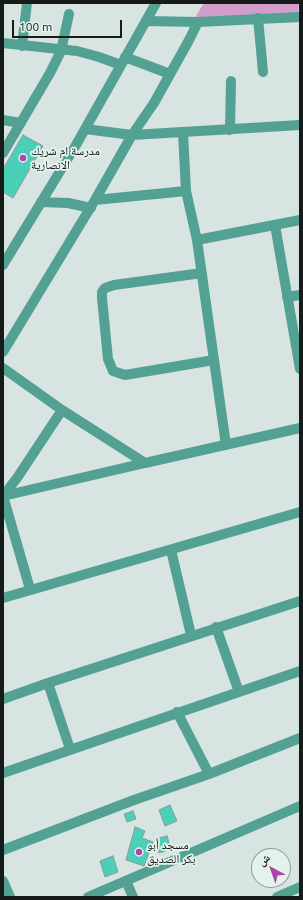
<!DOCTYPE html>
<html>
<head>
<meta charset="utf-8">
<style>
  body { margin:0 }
  #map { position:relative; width:303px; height:900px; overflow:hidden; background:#d7e4e1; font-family:Ubuntu,"Noto Naskh Arabic",sans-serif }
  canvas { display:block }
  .frame { position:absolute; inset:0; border:4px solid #161b19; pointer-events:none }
  .north { position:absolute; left:251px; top:848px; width:40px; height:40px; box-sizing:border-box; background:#e4f2ee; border:1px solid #929c99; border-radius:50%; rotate:319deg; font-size:11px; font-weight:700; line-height:16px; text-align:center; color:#161b19 }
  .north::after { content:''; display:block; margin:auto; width:14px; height:18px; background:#ae45a8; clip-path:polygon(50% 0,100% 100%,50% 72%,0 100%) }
  .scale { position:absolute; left:12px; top:20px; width:110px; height:18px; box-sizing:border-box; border:2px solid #161b19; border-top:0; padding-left:5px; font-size:12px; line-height:14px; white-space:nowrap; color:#161b19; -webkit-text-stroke:3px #e4f2ee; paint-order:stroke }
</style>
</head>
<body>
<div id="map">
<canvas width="303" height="900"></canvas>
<div class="frame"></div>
<div class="north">ش</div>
<div class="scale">100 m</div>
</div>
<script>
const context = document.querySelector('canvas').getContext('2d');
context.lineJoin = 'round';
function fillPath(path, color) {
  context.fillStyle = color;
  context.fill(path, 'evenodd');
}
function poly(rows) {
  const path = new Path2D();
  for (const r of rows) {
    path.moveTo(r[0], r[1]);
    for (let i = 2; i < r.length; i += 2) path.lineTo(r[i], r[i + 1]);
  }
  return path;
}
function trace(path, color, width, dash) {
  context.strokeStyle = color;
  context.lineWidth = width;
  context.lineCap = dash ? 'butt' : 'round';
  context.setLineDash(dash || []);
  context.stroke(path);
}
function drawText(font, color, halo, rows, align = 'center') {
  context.font = font + ' Ubuntu,"Noto Naskh Arabic",sans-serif';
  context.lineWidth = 3.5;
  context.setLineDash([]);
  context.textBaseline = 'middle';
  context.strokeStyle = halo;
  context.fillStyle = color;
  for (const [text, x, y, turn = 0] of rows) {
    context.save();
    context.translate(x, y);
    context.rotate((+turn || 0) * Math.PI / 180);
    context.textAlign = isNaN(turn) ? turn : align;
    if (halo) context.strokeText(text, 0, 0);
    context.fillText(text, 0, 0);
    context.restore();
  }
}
const green = poly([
  [204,3,299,3,298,15,194,19]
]);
const building = poly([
  [23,135,43,146,13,198,3,192,3,169,23,135],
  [170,805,177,821,165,826,159,810,170,805],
  [133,811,136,819,127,822,124,814,133,811],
  [135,827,145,831,142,838,153,842,144,866,126,860,135,827],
  [167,836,171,849,159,853,155,839,167,836],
  [113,856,118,872,105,877,100,861,113,856]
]);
const minor = poly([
  [258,18,263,72],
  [146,21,198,22,300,17],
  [3,43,77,51,99,57,121,65],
  [22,46,27,3],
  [125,57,170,74],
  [3,120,21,123],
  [85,129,132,135,300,125],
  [230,130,231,81],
  [183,133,186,191,197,240,226,445],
  [3,153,50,73,61,51,69,14],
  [95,200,186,191],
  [41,202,68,203,91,208],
  [275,225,300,369],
  [197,240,300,220],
  [3,265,76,145,156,3],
  [202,273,114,285,105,288,102,292,102,298,108,359,113,371,125,375,214,360],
  [287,297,300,295],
  [3,352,95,200,132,135,154,103,188,42,198,22],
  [3,368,62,410,145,463,300,428],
  [3,496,145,463],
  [3,496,17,478,62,410],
  [3,496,30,589],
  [171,550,191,635],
  [3,598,300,512],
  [216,627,239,692],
  [3,699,48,683],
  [177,712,209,774],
  [70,749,48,683,300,601],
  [3,773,300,671],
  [3,850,134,800,209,774,300,738],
  [3,881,10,897],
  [126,881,133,897],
  [88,897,300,806],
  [277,897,300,887]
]);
const markers = [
  [23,158,4,"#ae45a8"],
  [139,852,4,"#ae45a8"]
];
const poiNames = [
  ["مدرسة ام شريك",31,151],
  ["الانصارية",31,165],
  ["مسجد أبو",147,845],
  ["بكر الصديق",147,859]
];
fillPath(green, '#d19ecc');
fillPath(building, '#4acfb9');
trace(building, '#8d9a97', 1);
trace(minor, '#53a192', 10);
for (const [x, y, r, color] of markers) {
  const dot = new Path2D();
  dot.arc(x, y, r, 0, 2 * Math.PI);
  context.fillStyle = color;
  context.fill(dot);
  trace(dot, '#e4f2ee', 1.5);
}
drawText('12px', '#161b19', '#e4f2ee', poiNames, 'left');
</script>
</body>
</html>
